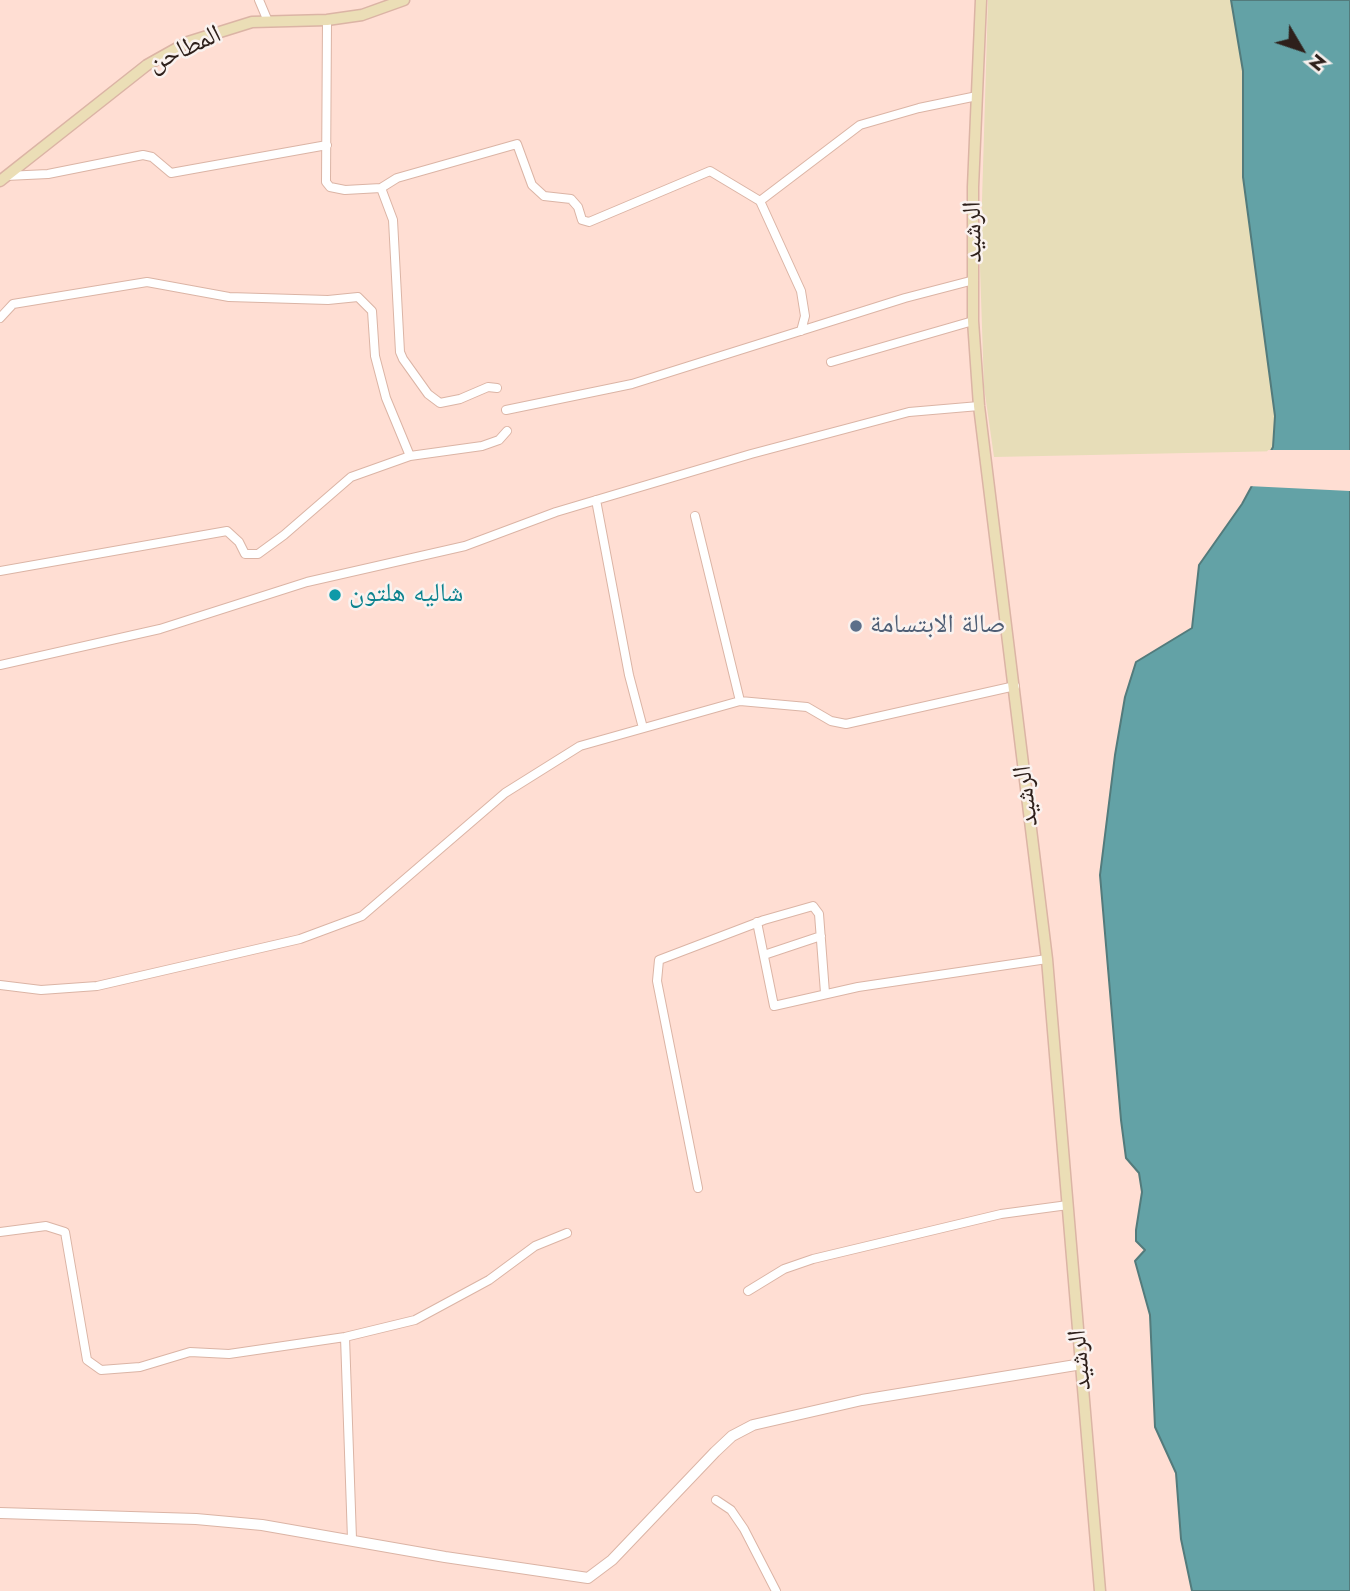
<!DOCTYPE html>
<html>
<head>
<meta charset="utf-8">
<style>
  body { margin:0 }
  #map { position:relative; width:1350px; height:1591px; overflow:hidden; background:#ffded3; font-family:Jost,sans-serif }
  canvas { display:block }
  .north { position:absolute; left:1266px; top:14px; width:70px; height:70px; -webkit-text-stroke:5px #faf2ef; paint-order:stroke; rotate:129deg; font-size:19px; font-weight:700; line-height:28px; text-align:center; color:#2e201b }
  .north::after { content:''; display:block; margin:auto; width:24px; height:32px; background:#2e201b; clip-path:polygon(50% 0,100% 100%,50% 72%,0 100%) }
</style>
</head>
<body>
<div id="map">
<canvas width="1350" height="1591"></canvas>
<div class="north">N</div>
</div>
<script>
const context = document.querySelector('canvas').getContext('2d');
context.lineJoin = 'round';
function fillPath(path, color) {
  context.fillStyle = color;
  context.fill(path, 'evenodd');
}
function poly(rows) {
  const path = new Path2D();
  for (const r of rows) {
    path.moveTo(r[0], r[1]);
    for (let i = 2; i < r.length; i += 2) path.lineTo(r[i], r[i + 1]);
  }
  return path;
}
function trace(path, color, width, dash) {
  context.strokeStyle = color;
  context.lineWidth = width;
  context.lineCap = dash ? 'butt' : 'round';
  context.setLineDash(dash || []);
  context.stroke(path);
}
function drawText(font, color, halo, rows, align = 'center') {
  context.font = font + ' Jost,"Noto Naskh Arabic",sans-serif';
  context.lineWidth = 5;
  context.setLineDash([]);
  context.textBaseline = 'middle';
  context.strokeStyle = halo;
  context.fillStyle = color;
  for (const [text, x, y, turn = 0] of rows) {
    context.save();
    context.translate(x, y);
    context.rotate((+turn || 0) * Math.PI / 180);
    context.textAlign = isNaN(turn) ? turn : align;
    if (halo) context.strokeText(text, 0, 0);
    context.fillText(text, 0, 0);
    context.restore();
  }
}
const sand = poly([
  [988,0,1273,0,1284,451,994,457,984,387,980,267]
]);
const water = poly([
  [1231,0,1350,0,1350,1591,1192,1591,1181,1539,1176,1473,1155,1427,1150,1315,1135,1261,1145,1250,1136,1241,1136,1230,1142,1192,1139,1173,1126,1158,1121,1120,1100,875,1115,755,1125,697,1136,662,1192,628,1199,565,1242,504,1273,447,1275,416,1243,177,1243,71,1231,0]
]);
const pier = poly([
  [1268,450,1350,450,1350,491,1248,486]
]);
const minor = poly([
  [259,0,267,19],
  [327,20,326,182,330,187,345,190,381,188,397,178,517,144,532,185,544,196,571,199,578,207,582,220,589,222,710,171,760,201,801,291,805,316,801,331],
  [6,176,48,174,143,155,152,157,171,173,327,145],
  [381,188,393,220,400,352,403,359,428,394,440,403,460,399,488,387,497,388],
  [760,201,860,125,919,108,977,96],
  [0,318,13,304,147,282,229,297,328,300,358,297,372,311,375,356,386,398,410,456],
  [831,362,973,321],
  [506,410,632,384,905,298,974,280],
  [596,500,629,675,643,728],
  [695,516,740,701],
  [0,571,227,531,239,542,245,554,258,554,284,535,351,477,410,456,482,446,499,440,507,431],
  [0,665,160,629,307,582,465,546,556,512,751,454,909,412,979,406],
  [757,922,774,1006,858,987,1047,959],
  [764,955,821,936],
  [0,985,41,990,97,986,300,939,362,916,505,793,580,746,740,701,807,707,831,721,846,724,1015,686],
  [698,1188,657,981,659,960,764,920,813,906,819,914,825,993],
  [0,1232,46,1226,65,1232,87,1360,101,1370,140,1367,190,1352,229,1354,345,1337,415,1320,489,1280,535,1246,567,1233],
  [748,1291,784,1269,813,1259,1001,1214,1068,1205],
  [345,1337,352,1539],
  [716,1500,731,1510,744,1529,776,1591]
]);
const tertiary = poly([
  [0,1513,196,1519,262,1525,445,1557,588,1578,612,1560,715,1452,732,1436,753,1425,862,1400,1082,1364]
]);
const secondary = poly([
  [981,0,973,187,973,321,979,406,1047,959,1100,1591],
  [0,181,147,65,188,42,252,22,327,20,362,15,404,0]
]);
const markers = [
  [335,595,7,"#0f9aa8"],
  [856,626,7,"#5c6f8a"]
];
const streetNames = [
  ["المطاحن",185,50,-25],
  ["الرشيد",974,232,-91],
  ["الرشيد",1027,796,-97],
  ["الرشيد",1081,1360,-95]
];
const cultureNames = [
  ["شاليه هلتون",349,595]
];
const serviceNames = [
  ["صالة الابتسامة",870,626]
];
fillPath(sand, '#e7ddb8');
fillPath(water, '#63a2a6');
trace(water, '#537b7c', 2);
fillPath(pier, '#ffded3');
trace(minor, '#dbb4a5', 10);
trace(tertiary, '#dbb4a5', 12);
trace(secondary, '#dbb4a5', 13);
trace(minor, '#fff', 8);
trace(tertiary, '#fff', 10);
trace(secondary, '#ebdeb6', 10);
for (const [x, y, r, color] of markers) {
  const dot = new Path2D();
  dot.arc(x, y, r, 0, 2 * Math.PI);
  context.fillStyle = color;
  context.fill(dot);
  trace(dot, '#faf2ef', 2.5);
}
drawText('26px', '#2e201b', '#faf2ef', streetNames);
drawText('26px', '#0d838f', '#faf2ef', cultureNames, 'left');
drawText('26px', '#4e5e75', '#faf2ef', serviceNames, 'left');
</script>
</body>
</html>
